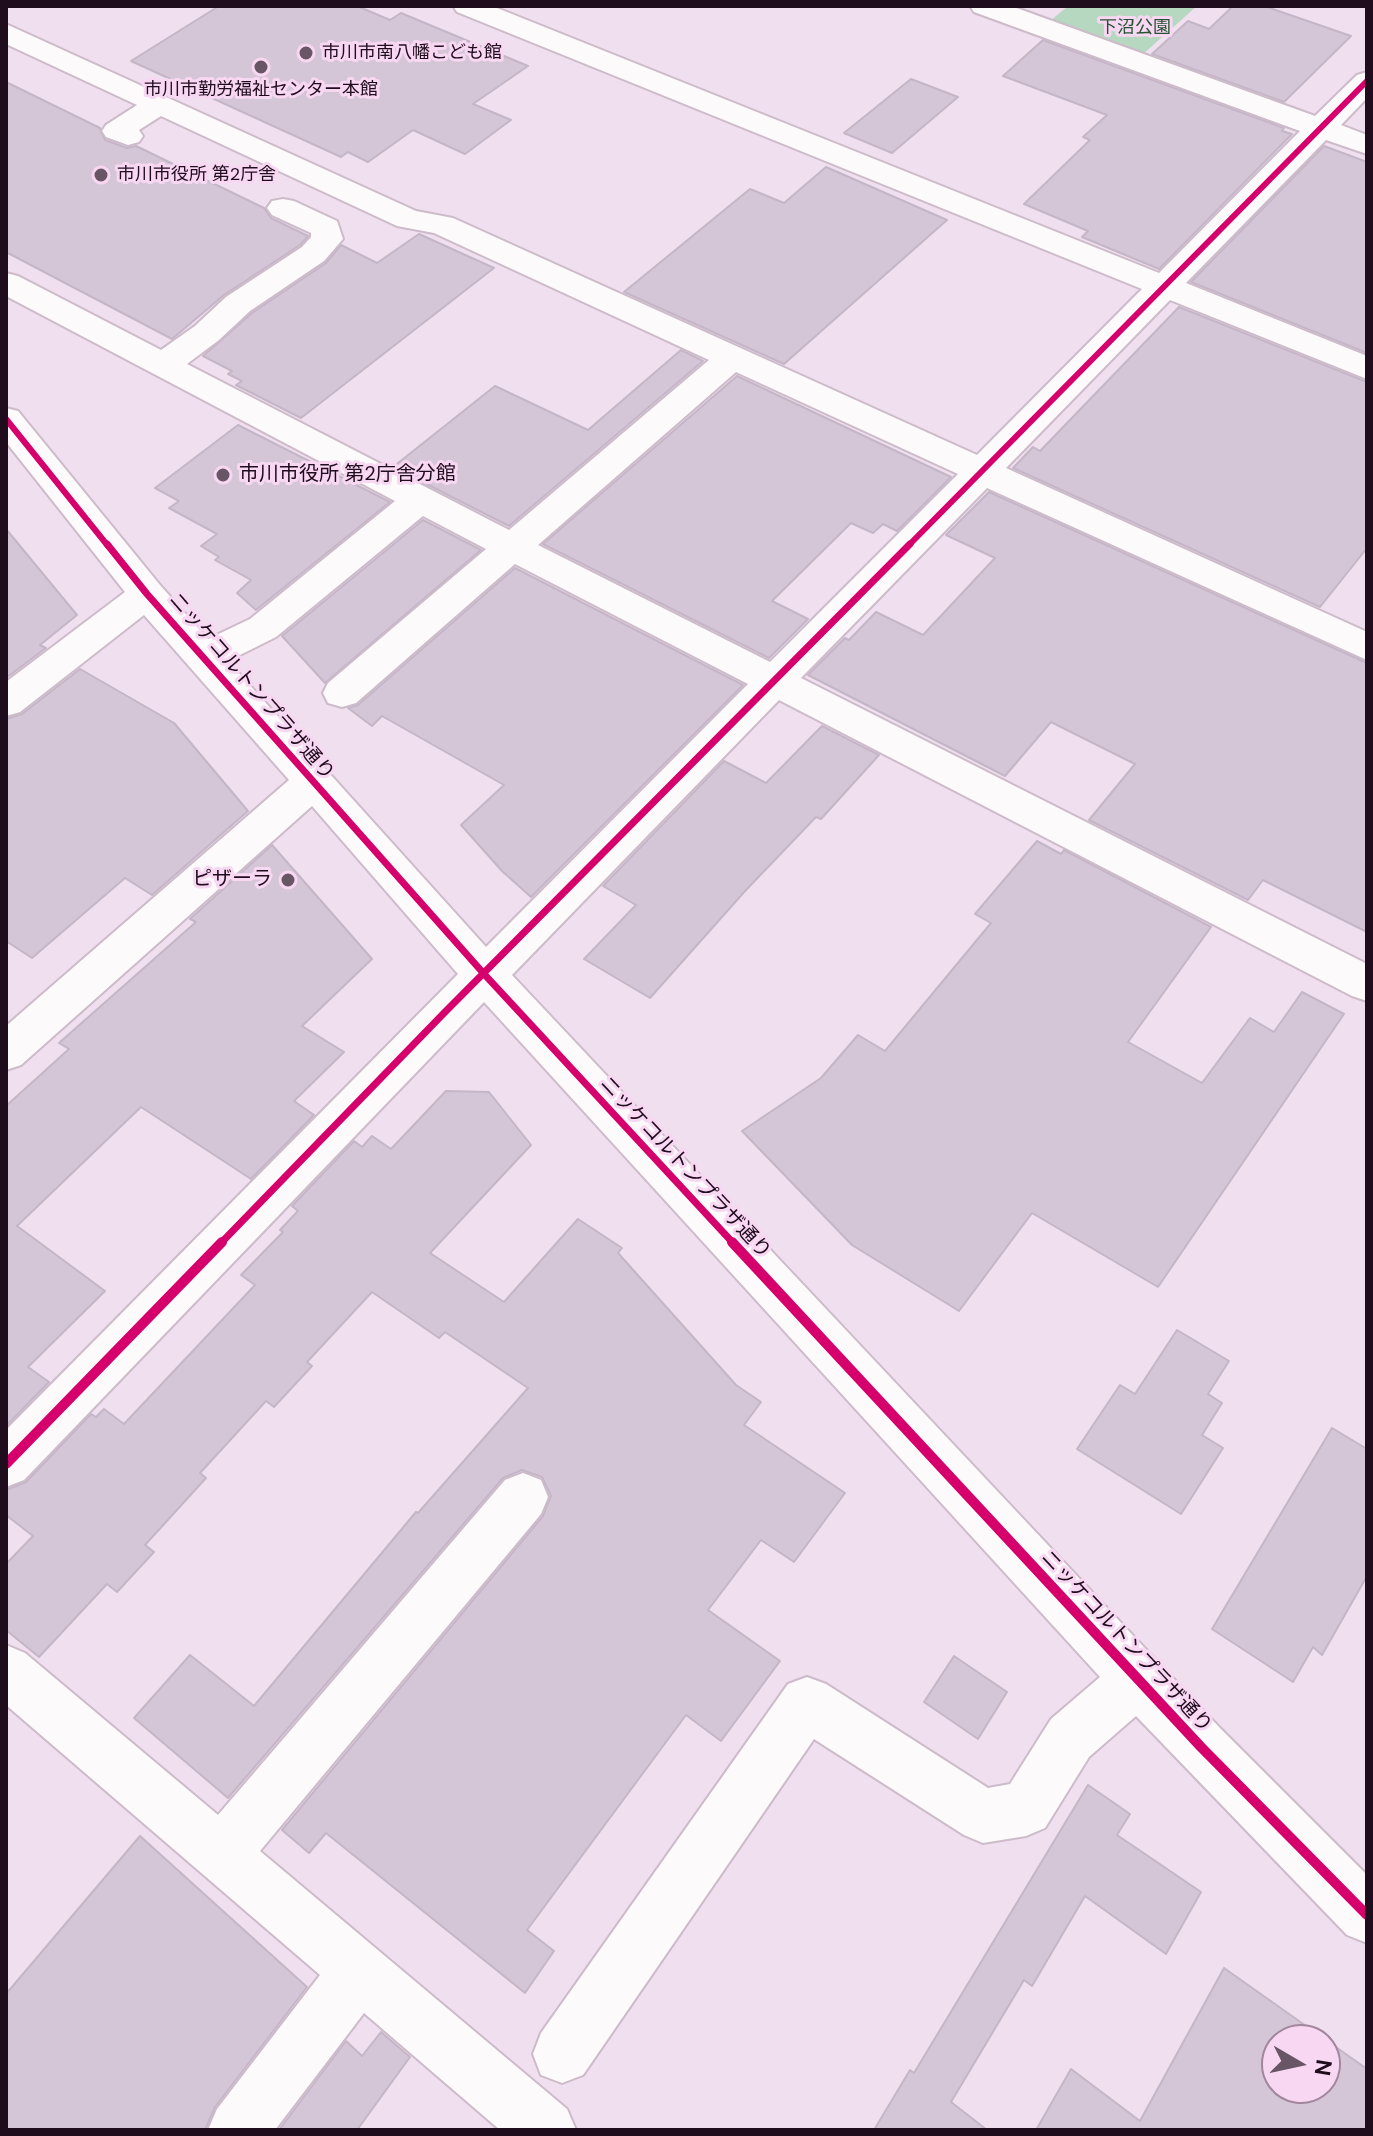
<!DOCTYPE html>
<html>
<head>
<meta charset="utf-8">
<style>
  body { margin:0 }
  #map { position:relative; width:1373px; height:2136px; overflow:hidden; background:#f0dfee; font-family:"DM Sans",sans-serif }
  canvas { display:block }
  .frame { position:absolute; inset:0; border:8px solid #1f0c1d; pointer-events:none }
  .north { position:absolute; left:1261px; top:2024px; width:80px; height:80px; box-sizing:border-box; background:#f8d7f3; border:2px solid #a1869d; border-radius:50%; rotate:99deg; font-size:22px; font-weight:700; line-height:32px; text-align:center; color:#1f0c1d }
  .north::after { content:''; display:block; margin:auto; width:28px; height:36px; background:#685666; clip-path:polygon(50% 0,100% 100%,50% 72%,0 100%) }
</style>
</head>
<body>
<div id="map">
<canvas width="1373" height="2136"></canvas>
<div class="frame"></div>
<div class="north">N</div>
</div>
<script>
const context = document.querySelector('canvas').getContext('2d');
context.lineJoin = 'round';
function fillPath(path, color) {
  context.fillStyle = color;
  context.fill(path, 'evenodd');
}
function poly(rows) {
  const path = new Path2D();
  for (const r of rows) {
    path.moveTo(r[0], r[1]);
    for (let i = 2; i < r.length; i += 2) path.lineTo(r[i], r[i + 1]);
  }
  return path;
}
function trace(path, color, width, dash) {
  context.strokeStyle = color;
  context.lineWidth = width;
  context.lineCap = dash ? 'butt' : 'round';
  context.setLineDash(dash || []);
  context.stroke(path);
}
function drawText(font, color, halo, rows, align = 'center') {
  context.font = font + ' "DM Sans","Noto Sans JP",sans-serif';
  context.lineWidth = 6;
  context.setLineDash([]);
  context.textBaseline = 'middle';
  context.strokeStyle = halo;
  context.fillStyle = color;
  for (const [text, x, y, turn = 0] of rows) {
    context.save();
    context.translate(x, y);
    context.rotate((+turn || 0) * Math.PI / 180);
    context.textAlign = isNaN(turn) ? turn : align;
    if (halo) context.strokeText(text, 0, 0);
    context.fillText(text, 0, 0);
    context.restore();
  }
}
const green = poly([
  [1068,6,1197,6,1142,55,1050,21]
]);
const building = poly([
  [219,6,357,6,390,20,401,13,528,66,473,104,511,120,465,154,413,130,368,162,348,152,341,157,131,61,219,6],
  [1233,6,1264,6,1351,36,1284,102,1152,54,1188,21,1209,29,1233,6],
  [1043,40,1284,128,1282,131,1292,134,1159,269,1082,237,1088,231,1024,204,1090,140,1083,137,1107,115,1003,76,1043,40],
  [911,79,958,97,892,153,844,133,911,79],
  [6,82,100,128,105,140,127,148,136,146,264,208,271,218,308,236,300,245,224,295,172,339,6,252,6,82],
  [1324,146,1367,162,1367,353,1191,282,1324,146],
  [826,167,947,220,784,364,624,292,750,189,784,203,826,167],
  [419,234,494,268,301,418,236,385,242,381,228,374,232,371,203,356,252,313,326,263,341,245,377,263,419,234],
  [1179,307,1367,382,1367,548,1320,607,1013,468,1033,447,1040,451,1179,307],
  [681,350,703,361,509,526,393,467,495,386,588,430,681,350],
  [737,376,951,477,897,531,883,524,873,533,851,523,772,601,808,619,769,658,543,544,737,376],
  [238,425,390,502,256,610,237,593,251,580,215,560,219,557,201,546,217,534,169,508,179,501,155,488,238,425],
  [989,492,1367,663,1367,932,1263,880,1248,900,1089,820,1135,764,1051,722,1005,776,808,675,845,638,849,640,876,612,923,635,995,558,946,535,989,492],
  [423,520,481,550,325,683,282,636,423,520],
  [6,529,77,615,40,645,46,648,6,678,6,529],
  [515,568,743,685,531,897,502,871,461,825,504,785,382,716,372,726,348,708,358,705,515,568],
  [80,669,174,723,248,811,152,895,125,878,32,958,6,941,6,719,22,714,80,669],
  [822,726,879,755,821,819,816,817,746,890,650,998,584,959,636,905,603,886,724,761,766,783,822,726],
  [1037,841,1061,854,1064,850,1211,927,1128,1042,1202,1083,1250,1018,1274,1032,1302,992,1344,1014,1158,1287,1032,1213,959,1311,852,1245,742,1131,821,1078,858,1035,885,1051,991,923,975,914,1037,841],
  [272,845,372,959,302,1026,344,1052,294,1101,314,1115,251,1179,141,1107,17,1226,105,1291,28,1367,49,1382,6,1426,6,1106,69,1049,59,1043,196,922,190,919,272,845],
  [446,1091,489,1092,531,1145,430,1253,504,1302,578,1219,622,1248,618,1253,736,1385,761,1402,744,1425,845,1493,794,1562,761,1540,708,1610,780,1661,721,1741,686,1715,527,1930,554,1951,525,1993,326,1833,309,1853,282,1830,543,1516,551,1496,542,1477,522,1470,503,1478,228,1798,134,1718,190,1655,254,1706,416,1512,418,1513,528,1388,445,1332,439,1338,372,1292,307,1362,312,1366,274,1407,266,1401,200,1473,206,1478,145,1545,154,1552,117,1592,107,1584,39,1657,6,1630,6,1564,33,1536,6,1515,6,1490,26,1482,91,1414,96,1417,104,1409,124,1424,255,1285,241,1275,283,1232,280,1230,298,1211,292,1206,354,1141,362,1147,372,1136,391,1149,446,1091],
  [1177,1330,1229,1361,1208,1394,1222,1403,1202,1435,1223,1448,1181,1514,1077,1449,1120,1385,1135,1394,1177,1330],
  [1332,1428,1367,1449,1367,1576,1322,1655,1313,1647,1293,1682,1212,1629,1332,1428],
  [954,1656,1007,1692,978,1739,924,1702,954,1656],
  [1088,1785,1130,1814,1117,1835,1201,1892,1166,1954,1085,1896,1032,1986,1024,1980,951,2102,987,2130,874,2130,910,2070,914,2073,1088,1785],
  [140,1836,307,1987,215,2107,205,2130,6,2130,6,1994,140,1836],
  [1224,1968,1367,2069,1367,2130,1036,2130,1071,2069,1140,2121,1224,1968],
  [1277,2040,1325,2040,1325,2088,1277,2088,1277,2040],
  [381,2032,410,2057,357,2130,279,2130,346,2041,362,2056,381,2032]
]);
const minor = poly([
  [453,6,492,6,1159,273,1300,131,974,12,970,6,1011,6,1315,116,1357,75,1367,72,1367,98,1341,125,1367,135,1367,154,1326,140,1186,283,1367,356,1367,379,1170,300,1006,468,1367,632,1367,660,987,488,801,678,1367,964,1367,1001,1352,996,779,700,512,975,1220,1728,1367,1875,1367,1943,1347,1935,1136,1716,1089,1757,1045,1828,1026,1836,983,1843,964,1835,814,1739,583,2075,562,2083,541,2075,533,2054,541,2033,788,1684,807,1677,826,1684,988,1788,1010,1784,1051,1719,1100,1677,484,1002,24,1480,6,1487,6,1430,458,974,312,806,21,1065,6,1070,6,1026,289,780,144,615,20,712,6,716,6,682,125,592,6,442,6,408,18,411,160,585,208,639,250,619,395,501,6,296,6,273,18,276,161,350,195,326,226,297,302,247,311,237,311,233,272,215,267,208,272,201,283,199,294,201,337,221,343,239,324,261,250,311,219,340,187,364,509,530,709,360,434,233,397,226,161,116,139,130,143,136,139,142,128,145,106,137,102,131,106,125,137,105,6,44,6,24,416,211,453,218,977,455,1142,289,457,12,453,6],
  [736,372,958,474,770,662,538,545,736,372],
  [423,516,486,549,328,683,323,693,328,703,342,707,356,703,515,564,748,684,486,947,228,661,276,637,423,516],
  [523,1473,541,1480,548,1497,541,1514,260,1851,567,2109,576,2130,500,2130,364,2013,275,2130,208,2130,217,2109,320,1975,6,1705,6,1645,25,1653,218,1815,505,1480,523,1473]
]);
const cyclewayFar2 = poly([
  [6,419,108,546],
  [908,546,1367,81]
]);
const cyclewayFar1 = poly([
  [107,544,147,594,485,975,734,1244],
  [220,1244,445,1012,910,544]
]);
const cycleway = poly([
  [732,1242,1201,1747,1367,1915],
  [6,1464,222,1242]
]);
const markers = [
  [306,53,8,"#685666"],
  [261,67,8,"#685666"],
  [101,175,8,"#685666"],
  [223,475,8,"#685666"],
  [288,880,8,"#685666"]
];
const farParknames = [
  ["下沼公園",1135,28]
];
const farPoinames = [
  ["市川市南八幡こども館",322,53],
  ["市川市勤労福祉センター本館",261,90,"center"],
  ["市川市役所 第2庁舎",117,175]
];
const poiNames = [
  ["市川市役所 第2庁舎分館",239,475],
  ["ピザーラ",272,880,"right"]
];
const streetNames = [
  ["ニッケコルトンプラザ通り",251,687,49],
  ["ニッケコルトンプラザ通り",685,1168,47],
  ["ニッケコルトンプラザ通り",1126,1642,47]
];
fillPath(green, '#b6d7c0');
fillPath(building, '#d4c6d7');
trace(building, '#c4b6c7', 2);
trace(minor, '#cdbbca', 4);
fillPath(minor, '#fdfafc');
trace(cyclewayFar2, '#d6006c', 6);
trace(cyclewayFar1, '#d6006c', 7);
trace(cycleway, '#d6006c', 10);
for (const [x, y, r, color] of markers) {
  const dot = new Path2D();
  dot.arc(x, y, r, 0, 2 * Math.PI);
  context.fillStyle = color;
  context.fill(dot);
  trace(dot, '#f8d7f3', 3);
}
drawText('18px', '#255332', '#f8d7f3', farParknames);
drawText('18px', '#1f0c1d', '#f8d7f3', farPoinames, 'left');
drawText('20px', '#1f0c1d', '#f8d7f3', poiNames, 'left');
drawText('20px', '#1f0c1d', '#f8d7f3', streetNames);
</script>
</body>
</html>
